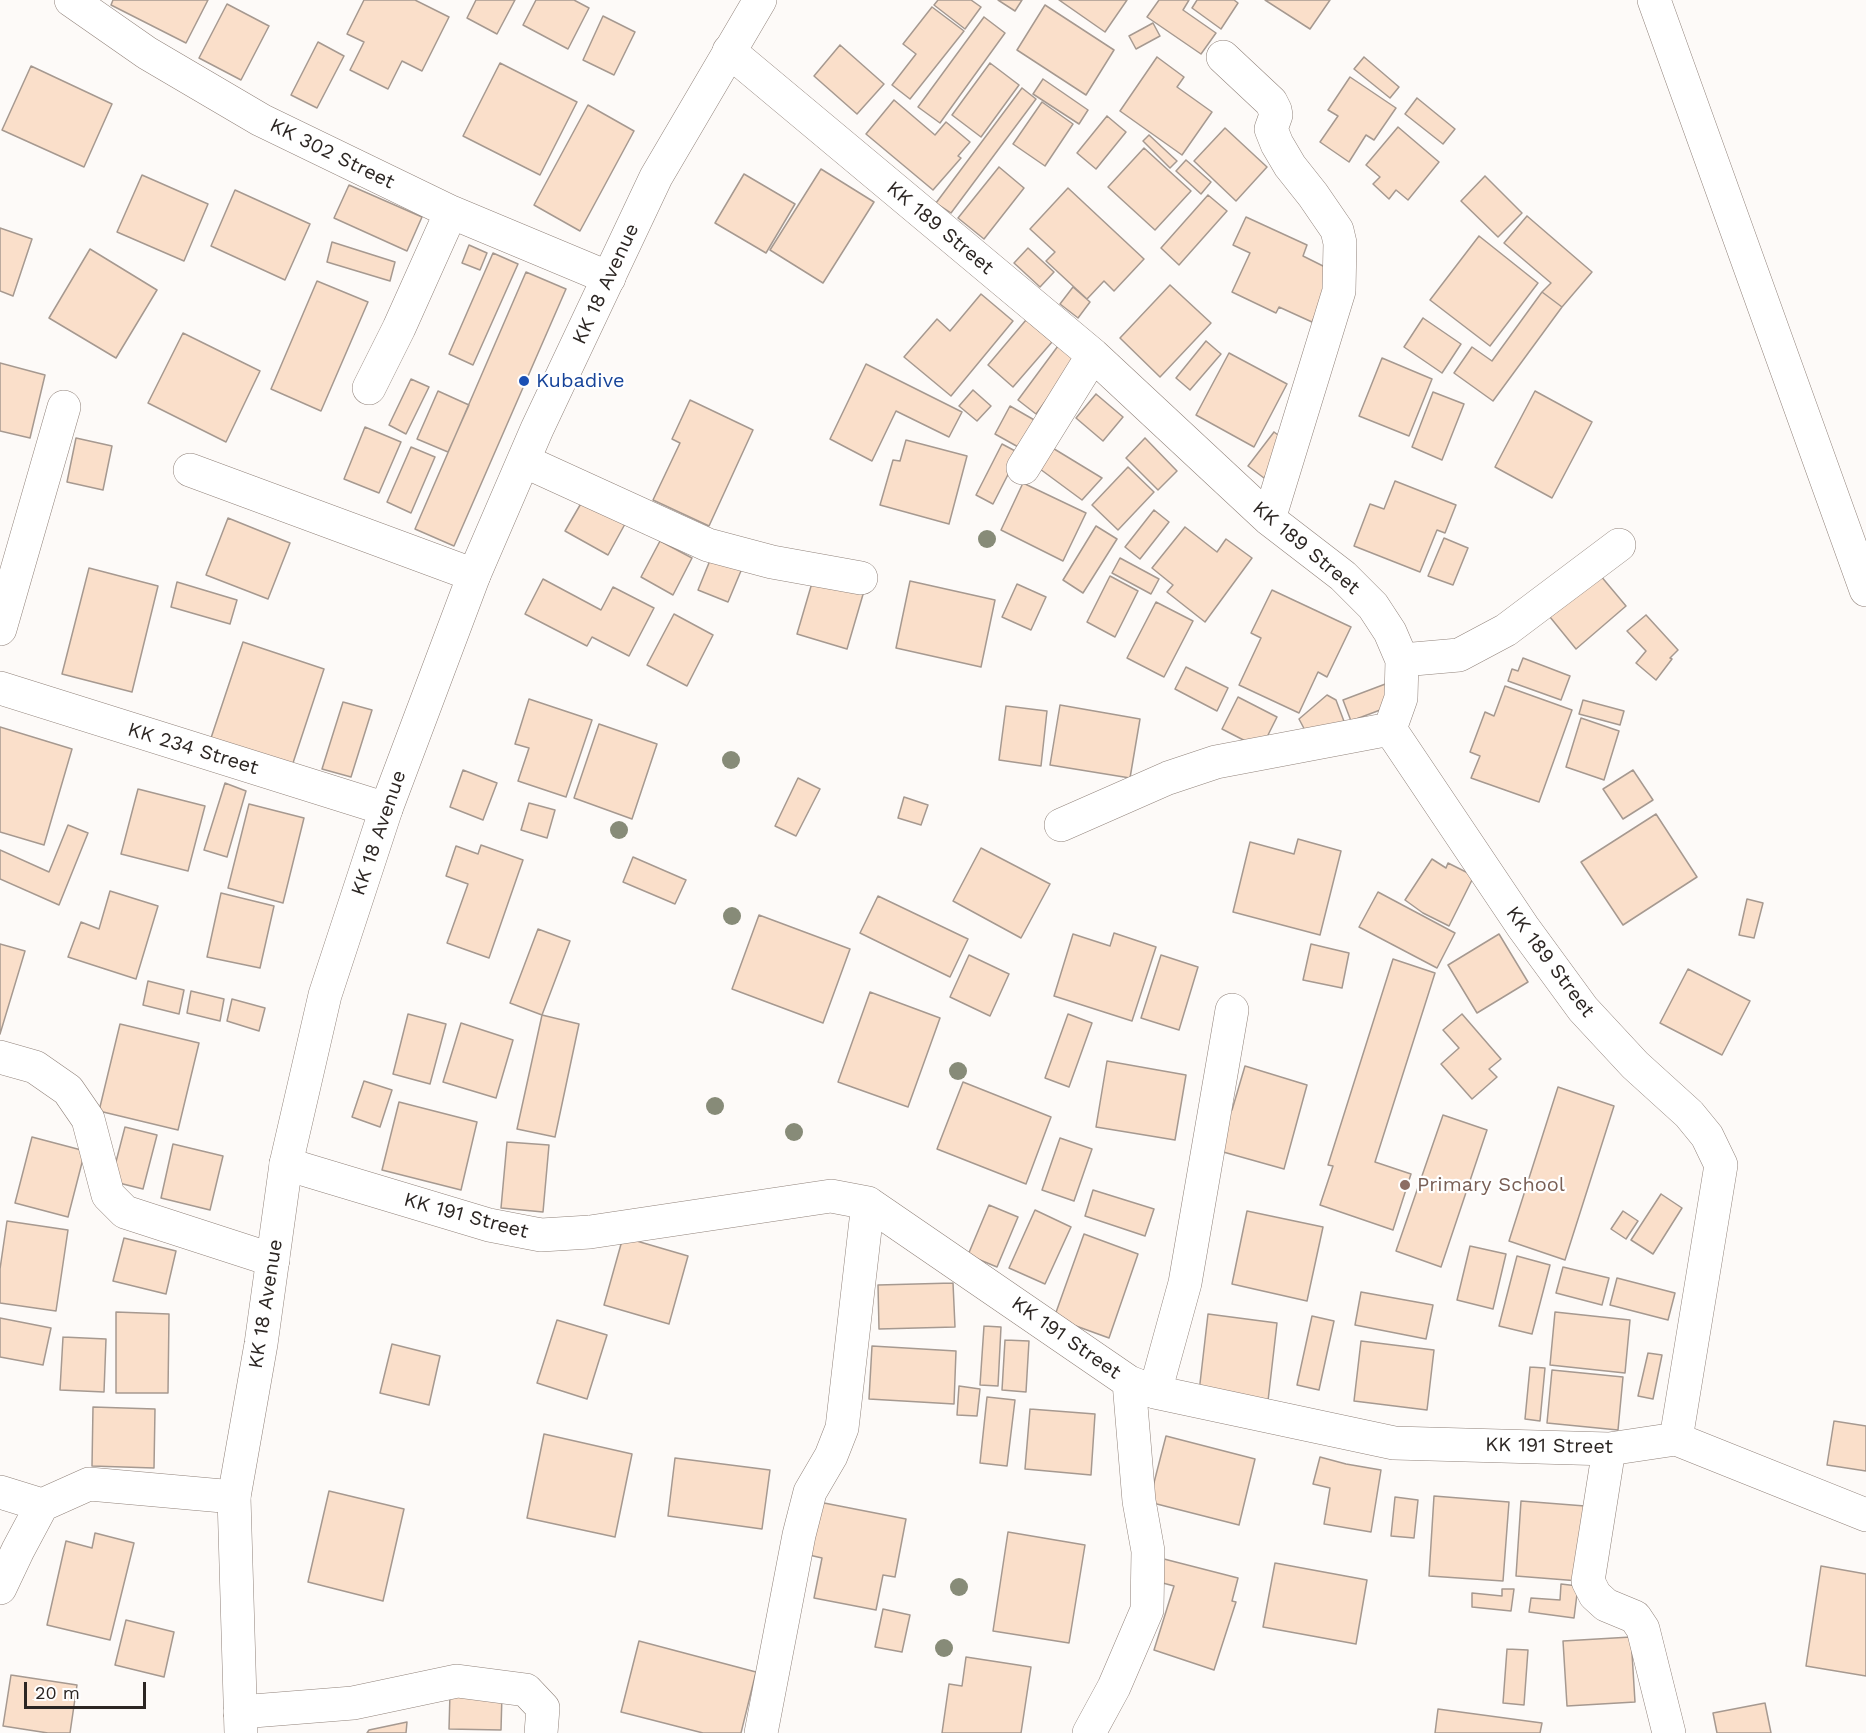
<!DOCTYPE html>
<html>
<head>
<meta charset="utf-8">
<style>
  body { margin:0 }
  #map { position:relative; width:1866px; height:1733px; overflow:hidden; background:#fdfaf8; font-family:"Work Sans",sans-serif }
  canvas { display:block }
  .scale { position:absolute; left:24px; top:1682px; width:122px; height:27px; box-sizing:border-box; border:3px solid #2c2623; border-top:0; padding-left:8px; font-size:18px; line-height:21px; white-space:nowrap; color:#2c2623; -webkit-text-stroke:4px #fff; paint-order:stroke }
</style>
</head>
<body>
<div id="map">
<canvas width="1866" height="1733"></canvas>
<div class="scale">20 m</div>
</div>
<script>
const context = document.querySelector('canvas').getContext('2d');
context.lineJoin = 'round';
function fillPath(path, color) {
  context.fillStyle = color;
  context.fill(path, 'evenodd');
}
function poly(rows) {
  const path = new Path2D();
  for (const r of rows) {
    path.moveTo(r[0], r[1]);
    for (let i = 2; i < r.length; i += 2) path.lineTo(r[i], r[i + 1]);
  }
  return path;
}
function trace(path, color, width, dash) {
  context.strokeStyle = color;
  context.lineWidth = width;
  context.lineCap = dash ? 'butt' : 'round';
  context.setLineDash(dash || []);
  context.stroke(path);
}
function drawText(font, color, halo, rows, align = 'center') {
  context.font = font + ' "Work Sans",sans-serif';
  context.lineWidth = 4.5;
  context.setLineDash([]);
  context.textBaseline = 'middle';
  context.strokeStyle = halo;
  context.fillStyle = color;
  for (const [text, x, y, turn = 0] of rows) {
    context.save();
    context.translate(x, y);
    context.rotate((+turn || 0) * Math.PI / 180);
    context.textAlign = isNaN(turn) ? turn : align;
    if (halo) context.strokeText(text, 0, 0);
    context.fillText(text, 0, 0);
    context.restore();
  }
}
const building = poly([
  [113,0,208,0,186,43,111,5,113,0],
  [364,0,415,0,449,17,422,71,402,61,388,89,350,70,364,42,347,34,364,0],
  [476,0,515,0,497,34,467,18,476,0],
  [536,0,574,0,589,8,568,49,523,25,536,0],
  [938,0,971,0,981,7,965,29,934,5,938,0],
  [998,0,1022,0,1015,11,998,0],
  [1059,0,1127,0,1105,32,1059,0],
  [1159,0,1189,0,1183,10,1216,33,1201,54,1147,17,1159,0],
  [1197,0,1234,0,1238,3,1221,29,1192,8,1197,0],
  [1265,0,1330,0,1310,29,1265,0],
  [227,4,269,26,241,80,199,58,227,4],
  [1045,5,1114,50,1086,95,1017,50,1045,5],
  [932,7,964,31,910,99,892,85,916,54,903,44,932,7],
  [603,16,635,32,614,75,583,60,603,16],
  [984,17,1005,33,940,123,918,107,984,17],
  [1153,23,1160,36,1136,49,1129,36,1153,23],
  [318,42,344,56,317,108,291,95,318,42],
  [840,45,884,84,857,114,814,76,840,45],
  [1157,57,1184,77,1177,87,1212,112,1182,155,1120,111,1157,57],
  [1364,57,1399,87,1390,98,1354,69,1364,57],
  [500,63,577,102,540,175,463,136,500,63],
  [990,63,1019,85,981,137,952,115,990,63],
  [31,66,112,104,84,167,2,130,31,66],
  [1350,77,1396,108,1374,140,1366,135,1349,162,1320,142,1338,116,1328,110,1350,77],
  [1043,79,1088,110,1079,124,1033,94,1043,79],
  [1022,88,1036,99,951,213,936,203,1022,88],
  [1417,98,1455,129,1443,144,1405,114,1417,98],
  [894,100,935,135,946,122,970,142,958,156,961,158,933,190,866,134,894,100],
  [1042,102,1073,124,1045,166,1013,144,1042,102],
  [588,105,634,131,580,231,534,205,588,105],
  [1107,116,1126,132,1096,169,1077,153,1107,116],
  [1398,127,1439,162,1408,200,1396,190,1389,199,1373,184,1380,177,1366,165,1398,127],
  [1225,128,1267,167,1236,201,1194,161,1225,128],
  [1149,135,1177,161,1170,168,1143,141,1149,135],
  [1144,148,1191,191,1155,230,1108,187,1144,148],
  [1186,160,1211,182,1201,194,1176,171,1186,160],
  [999,167,1024,188,984,239,958,218,999,167],
  [821,169,874,202,823,283,770,250,821,169],
  [744,174,795,204,766,253,715,223,744,174],
  [142,175,208,204,184,261,117,232,142,175],
  [1485,176,1522,213,1498,237,1461,201,1485,176],
  [349,185,422,217,407,251,334,218,349,185],
  [1068,188,1144,259,1114,291,1104,281,1087,299,1046,261,1055,252,1030,229,1068,188],
  [235,190,310,224,285,280,211,246,235,190],
  [1208,195,1227,211,1179,265,1161,248,1208,195],
  [1527,216,1592,272,1562,307,1542,292,1551,283,1504,243,1527,216],
  [1246,217,1307,245,1303,256,1335,272,1312,322,1279,307,1276,313,1232,292,1250,253,1233,245,1246,217],
  [0,228,32,239,13,296,0,291,0,228],
  [1479,236,1538,283,1490,346,1430,300,1479,236],
  [332,242,395,262,390,281,327,262,332,242],
  [469,245,487,253,480,270,462,263,469,245],
  [1028,248,1054,272,1040,287,1014,263,1028,248],
  [90,249,157,290,116,358,49,318,90,249],
  [493,253,518,264,473,365,449,354,493,253],
  [526,272,566,289,454,546,415,529,526,272],
  [317,281,368,302,321,411,271,389,317,281],
  [1170,285,1211,323,1160,377,1120,338,1170,285],
  [1073,287,1090,302,1078,318,1060,304,1073,287],
  [1542,292,1562,307,1493,401,1454,373,1472,347,1492,361,1542,292],
  [981,294,1013,321,951,396,904,357,937,319,950,331,981,294],
  [1423,318,1461,344,1442,373,1404,347,1423,318],
  [1026,320,1052,342,1013,387,988,365,1026,320],
  [183,333,260,371,226,442,148,403,183,333],
  [1206,341,1221,354,1190,390,1176,378,1206,341],
  [1058,346,1076,360,1036,414,1018,400,1058,346],
  [1229,353,1287,384,1254,447,1196,415,1229,353],
  [1382,358,1432,379,1409,436,1359,416,1382,358],
  [0,363,45,375,30,438,0,431,0,363],
  [866,364,962,412,949,437,896,411,872,461,830,439,866,364],
  [411,379,429,387,406,434,389,425,411,379],
  [973,390,991,406,977,421,959,406,973,390],
  [438,391,469,405,448,452,417,439,438,391],
  [1535,391,1592,422,1552,498,1495,467,1535,391],
  [1433,392,1464,404,1442,460,1412,447,1433,392],
  [1096,394,1123,417,1103,441,1076,418,1096,394],
  [690,400,753,430,709,526,653,500,680,443,672,439,690,400],
  [1010,406,1036,421,1020,448,995,434,1010,406],
  [365,427,401,442,379,493,344,479,365,427],
  [1274,432,1290,444,1264,478,1248,466,1274,432],
  [76,438,112,446,103,490,67,482,76,438],
  [1145,438,1177,471,1158,490,1126,458,1145,438],
  [906,440,967,456,949,524,880,505,893,460,900,461,906,440],
  [1002,444,1019,453,993,504,976,495,1002,444],
  [411,447,435,457,411,513,387,502,411,447],
  [1051,447,1102,478,1082,500,1040,469,1051,447],
  [1128,467,1154,492,1118,530,1092,505,1128,467],
  [1395,481,1456,505,1445,533,1437,530,1420,572,1354,546,1370,504,1384,509,1395,481],
  [1023,483,1086,513,1063,561,1001,530,1023,483],
  [583,500,625,524,608,555,565,531,583,500],
  [1154,510,1169,522,1140,559,1125,547,1154,510],
  [228,518,290,543,268,599,206,575,228,518],
  [1096,526,1117,539,1083,593,1063,580,1096,526],
  [1185,527,1217,552,1226,539,1252,558,1205,622,1167,592,1173,585,1152,568,1185,527],
  [1444,538,1468,548,1453,585,1428,576,1444,538],
  [660,541,692,558,673,595,641,577,660,541],
  [713,553,743,566,728,602,698,590,713,553],
  [1120,558,1159,579,1151,594,1112,573,1120,558],
  [89,568,158,586,132,692,62,674,89,568],
  [1600,575,1626,606,1576,649,1550,617,1600,575],
  [814,576,864,591,847,649,797,634,814,576],
  [1110,576,1138,591,1115,637,1087,622,1110,576],
  [543,579,601,610,613,587,654,608,629,656,592,637,587,646,525,614,543,579],
  [910,581,995,600,981,667,896,648,910,581],
  [177,582,237,600,230,624,171,607,177,582],
  [1017,584,1046,597,1031,630,1002,617,1017,584],
  [1272,590,1351,627,1327,677,1318,672,1299,713,1239,685,1261,638,1251,633,1272,590],
  [1156,602,1193,621,1164,677,1127,658,1156,602],
  [674,614,713,635,687,686,647,665,674,614],
  [1646,615,1678,650,1670,658,1672,659,1656,680,1636,663,1646,651,1627,631,1646,615],
  [243,642,324,669,291,769,210,741,243,642],
  [1523,658,1570,676,1561,700,1508,681,1512,669,1518,671,1523,658],
  [1186,667,1228,688,1217,711,1175,689,1186,667],
  [1388,683,1396,704,1351,721,1343,700,1388,683],
  [1505,686,1572,710,1539,802,1471,778,1480,756,1470,752,1485,712,1494,716,1505,686],
  [1327,695,1336,700,1345,724,1308,736,1299,719,1327,695],
  [1238,697,1277,717,1261,749,1222,729,1238,697],
  [529,699,592,720,566,797,518,781,529,748,515,744,529,699],
  [1583,700,1624,711,1620,725,1579,714,1583,700],
  [343,702,372,710,351,777,322,769,343,702],
  [1060,705,1140,719,1130,778,1050,765,1060,705],
  [1006,706,1047,711,1041,766,999,760,1006,706],
  [1581,718,1619,731,1604,780,1566,767,1581,718],
  [599,724,657,744,632,819,574,798,599,724],
  [0,727,72,749,44,845,0,832,0,727],
  [463,770,497,783,483,820,450,807,463,770],
  [1633,770,1653,800,1623,819,1603,789,1633,770],
  [798,778,820,789,796,836,775,826,798,778],
  [225,783,246,791,227,857,204,850,225,783],
  [138,789,205,806,188,871,121,854,138,789],
  [904,797,928,805,921,825,898,818,904,797],
  [529,803,555,810,547,838,521,830,529,803],
  [249,804,304,818,283,903,228,888,249,804],
  [1656,814,1697,877,1623,925,1581,862,1656,814],
  [68,825,88,833,59,905,0,879,0,850,49,872,68,825],
  [1298,839,1341,851,1320,935,1233,912,1250,842,1294,854,1298,839],
  [481,845,523,860,489,958,447,943,468,884,446,876,456,846,478,854,481,845],
  [981,848,1050,884,1021,938,953,901,981,848],
  [633,857,686,880,675,904,623,882,633,857],
  [1432,859,1446,868,1448,863,1474,876,1449,926,1423,913,1405,900,1432,859],
  [110,891,158,906,136,979,68,957,81,922,99,929,110,891],
  [1378,892,1455,933,1437,968,1359,927,1378,892],
  [221,893,274,906,260,968,207,957,221,893],
  [878,896,968,939,950,977,860,933,878,896],
  [1747,899,1763,903,1754,938,1739,935,1747,899],
  [759,915,850,949,823,1023,732,989,759,915],
  [538,929,570,941,542,1015,510,1003,538,929],
  [1114,933,1156,947,1132,1021,1054,996,1073,934,1110,946,1114,933],
  [1499,934,1528,982,1477,1013,1448,965,1499,934],
  [0,944,25,951,0,1034,0,944],
  [1311,944,1349,953,1342,988,1303,980,1311,944],
  [969,955,1009,974,990,1016,950,997,969,955],
  [1161,955,1198,967,1179,1030,1141,1018,1161,955],
  [1393,959,1435,973,1375,1162,1411,1174,1393,1230,1320,1205,1333,1166,1328,1165,1393,959],
  [1688,969,1750,1001,1722,1055,1660,1023,1688,969],
  [148,981,184,990,179,1014,143,1005,148,981],
  [191,991,224,999,220,1021,187,1013,191,991],
  [870,992,940,1018,908,1107,838,1082,870,992],
  [232,999,265,1008,259,1031,227,1021,232,999],
  [408,1014,446,1024,430,1084,393,1074,408,1014],
  [1068,1014,1092,1023,1069,1087,1045,1078,1068,1014],
  [1462,1014,1501,1059,1489,1069,1497,1077,1472,1099,1441,1064,1459,1048,1443,1030,1462,1014],
  [542,1015,579,1024,555,1137,517,1129,542,1015],
  [461,1023,513,1040,496,1098,443,1082,461,1023],
  [120,1024,199,1043,178,1130,99,1111,120,1024],
  [1107,1061,1186,1075,1175,1140,1096,1127,1107,1061],
  [1245,1066,1307,1085,1284,1169,1209,1148,1221,1107,1232,1110,1245,1066],
  [364,1081,392,1090,380,1127,352,1117,364,1081],
  [963,1082,1051,1117,1026,1184,937,1149,963,1082],
  [1558,1087,1614,1106,1565,1260,1509,1241,1558,1087],
  [399,1102,477,1122,461,1190,382,1170,399,1102],
  [1443,1115,1487,1130,1441,1267,1396,1251,1443,1115],
  [125,1127,157,1135,143,1189,111,1181,125,1127],
  [32,1137,85,1151,68,1217,15,1203,32,1137],
  [1060,1138,1092,1149,1074,1201,1042,1190,1060,1138],
  [507,1142,549,1145,543,1212,501,1208,507,1142],
  [173,1144,223,1156,210,1210,161,1198,173,1144],
  [1093,1190,1154,1209,1145,1236,1085,1216,1093,1190],
  [1661,1194,1682,1208,1653,1254,1631,1240,1661,1194],
  [989,1205,1018,1217,997,1267,968,1255,989,1205],
  [1035,1210,1071,1227,1045,1284,1009,1268,1035,1210],
  [1247,1211,1323,1227,1307,1301,1232,1284,1247,1211],
  [1623,1211,1638,1221,1626,1239,1611,1229,1623,1211],
  [7,1221,68,1230,56,1311,0,1303,0,1269,7,1221],
  [1084,1234,1138,1254,1109,1338,1054,1318,1084,1234],
  [623,1237,688,1256,669,1324,604,1305,623,1237],
  [124,1238,176,1251,166,1294,113,1281,124,1238],
  [1470,1246,1506,1254,1493,1309,1457,1300,1470,1246],
  [1517,1256,1550,1265,1532,1334,1499,1326,1517,1256],
  [1563,1267,1609,1278,1602,1305,1556,1293,1563,1267],
  [1617,1278,1675,1293,1668,1320,1610,1305,1617,1278],
  [953,1283,955,1327,879,1329,878,1285,953,1283],
  [1361,1292,1433,1305,1426,1339,1355,1325,1361,1292],
  [116,1312,169,1314,168,1393,116,1393,116,1312],
  [1555,1312,1630,1320,1625,1373,1550,1365,1555,1312],
  [1208,1314,1277,1323,1268,1401,1199,1392,1208,1314],
  [1312,1316,1334,1321,1319,1390,1297,1385,1312,1316],
  [0,1318,51,1328,43,1365,0,1357,0,1318],
  [557,1320,607,1335,587,1399,537,1383,557,1320],
  [984,1326,1001,1327,998,1386,980,1385,984,1326],
  [63,1337,106,1339,104,1392,60,1390,63,1337],
  [1005,1340,1029,1341,1026,1392,1002,1390,1005,1340],
  [1361,1341,1434,1350,1427,1410,1354,1401,1361,1341],
  [392,1344,440,1356,429,1405,380,1393,392,1344],
  [872,1346,956,1351,954,1404,869,1399,872,1346],
  [1648,1353,1662,1355,1653,1399,1638,1396,1648,1353],
  [1530,1367,1545,1368,1540,1421,1525,1419,1530,1367],
  [1552,1370,1623,1377,1618,1430,1547,1423,1552,1370],
  [959,1386,980,1389,977,1416,957,1415,959,1386],
  [987,1397,1015,1400,1007,1466,980,1463,987,1397],
  [93,1407,155,1409,154,1468,92,1466,93,1407],
  [1030,1409,1095,1414,1091,1475,1025,1469,1030,1409],
  [1834,1421,1866,1426,1866,1471,1827,1465,1834,1421],
  [544,1434,632,1454,615,1537,527,1518,544,1434],
  [1166,1436,1255,1459,1239,1525,1149,1502,1166,1436],
  [1320,1457,1346,1464,1381,1470,1371,1532,1324,1524,1330,1488,1313,1484,1320,1457],
  [675,1458,770,1470,762,1529,668,1516,675,1458],
  [329,1491,404,1509,383,1601,308,1582,329,1491],
  [1434,1496,1509,1502,1503,1581,1429,1576,1434,1496],
  [1395,1497,1418,1500,1414,1538,1391,1536,1395,1497],
  [1521,1501,1585,1506,1579,1581,1516,1576,1521,1501],
  [819,1502,906,1519,895,1577,883,1575,876,1610,814,1598,822,1558,809,1555,819,1502],
  [1008,1532,1085,1545,1069,1643,993,1631,1008,1532],
  [95,1533,134,1543,110,1640,47,1625,66,1541,92,1548,95,1533],
  [1164,1559,1238,1578,1232,1601,1236,1602,1214,1670,1154,1650,1174,1586,1159,1582,1164,1559],
  [1275,1563,1367,1580,1356,1644,1263,1627,1275,1563],
  [1821,1566,1866,1574,1866,1676,1806,1666,1821,1566],
  [1561,1584,1578,1586,1574,1618,1529,1612,1531,1598,1560,1600,1561,1584],
  [1502,1589,1514,1589,1511,1611,1472,1607,1472,1593,1502,1596,1502,1589],
  [883,1609,910,1615,902,1652,875,1647,883,1609],
  [126,1620,174,1632,164,1677,115,1665,126,1620],
  [1631,1637,1635,1702,1567,1706,1563,1641,1631,1637],
  [639,1641,756,1672,741,1733,703,1733,621,1712,639,1641],
  [1507,1649,1528,1650,1524,1705,1503,1703,1507,1649],
  [966,1657,1031,1667,1021,1733,942,1733,949,1684,962,1686,966,1657],
  [11,1675,77,1685,70,1733,48,1733,3,1726,11,1675],
  [450,1693,502,1694,501,1730,449,1729,450,1693],
  [1765,1703,1771,1733,1717,1733,1713,1713,1765,1703],
  [1438,1709,1542,1723,1540,1733,1435,1733,1438,1709],
  [407,1722,406,1733,367,1733,369,1730,407,1722]
]);
const street = poly([
  [71,0,147,53,261,120,451,212,609,278],
  [1654,0,1866,590],
  [729,51,1093,355,1269,519,1343,576,1373,606,1390,632,1402,660,1401,698,1390,729,1523,927,1583,1009,1635,1065,1689,1114,1707,1136,1721,1165,1676,1439],
  [1223,57,1271,102,1275,110,1276,115,1271,129,1277,144,1290,166,1313,195,1337,230,1340,243,1339,291,1269,519],
  [369,388,399,328,451,212],
  [524,461,708,545,772,562,861,578],
  [1023,468,1093,355],
  [190,470,474,575],
  [0,629,64,407],
  [1402,660,1459,655,1506,630,1619,545],
  [0,688,386,809],
  [1061,825,1168,778,1216,762,1390,729],
  [0,1057,35,1067,68,1090,88,1119,108,1195,125,1212,273,1260],
  [286,1164,489,1225,541,1235,590,1232,831,1196,868,1203,1129,1382,1155,1392,1394,1443,1609,1449,1676,1439,1866,1515],
  [1155,1392,1185,1283,1232,1010],
  [1609,1449,1588,1581,1595,1595,1606,1605,1635,1617,1643,1629,1669,1733],
  [0,1492,42,1505],
  [0,1588,18,1550,42,1505,89,1484,234,1497],
  [240,1712,353,1703,457,1681,526,1690,543,1708,541,1733],
  [761,1733,799,1535,810,1492,831,1456,842,1428,868,1203],
  [1089,1733,1114,1687,1147,1610,1148,1551,1139,1501,1129,1382]
]);
const secondary = poly([
  [241,1733,234,1497,261,1344,286,1164,325,995,386,809,474,575,537,429,656,177,760,0]
]);
const trees = [
  [987,539],
  [731,760],
  [619,830],
  [732,916],
  [958,1071],
  [715,1106],
  [794,1132],
  [959,1587],
  [944,1648]
];
const markers = [
  [524,381,6,"#1a4fb4"],
  [1405,1185,6,"#8d6e63"]
];
const streetNames = [
  ["KK 302 Street",332,154,26],
  ["KK 189 Street",940,228,40],
  ["KK 18 Avenue",606,284,-65],
  ["KK 189 Street",1306,548,40],
  ["KK 234 Street",193,749,17],
  ["KK 18 Avenue",379,833,-71],
  ["KK 189 Street",1550,962,53],
  ["KK 191 Street",466,1216,15],
  ["KK 18 Avenue",266,1304,-81],
  ["KK 191 Street",1066,1338,35],
  ["KK 191 Street",1549,1446,1]
];
const transitNames = [
  ["Kubadive",536,381]
];
const educationNames = [
  ["Primary School",1417,1185]
];
fillPath(building, '#fadfca');
trace(building, '#a69990', 1.5);
trace(street, '#91837b', 34);
trace(secondary, '#91837b', 34);
trace(street, '#fff', 33);
trace(secondary, '#fff', 33);
context.fillStyle = '#878b78';
for (const [x, y] of trees) {
  context.beginPath();
  context.arc(x, y, 9, 0, 2 * Math.PI);
  context.fill();
}
for (const [x, y, r, color] of markers) {
  const dot = new Path2D();
  dot.arc(x, y, r, 0, 2 * Math.PI);
  context.fillStyle = color;
  context.fill(dot);
  trace(dot, '#fff', 2);
}
drawText('20px', '#2c2623', '#fff', streetNames);
drawText('20px', '#164399', '#fff', transitNames, 'left');
drawText('20px', '#785e54', '#fff', educationNames, 'left');
</script>
</body>
</html>
